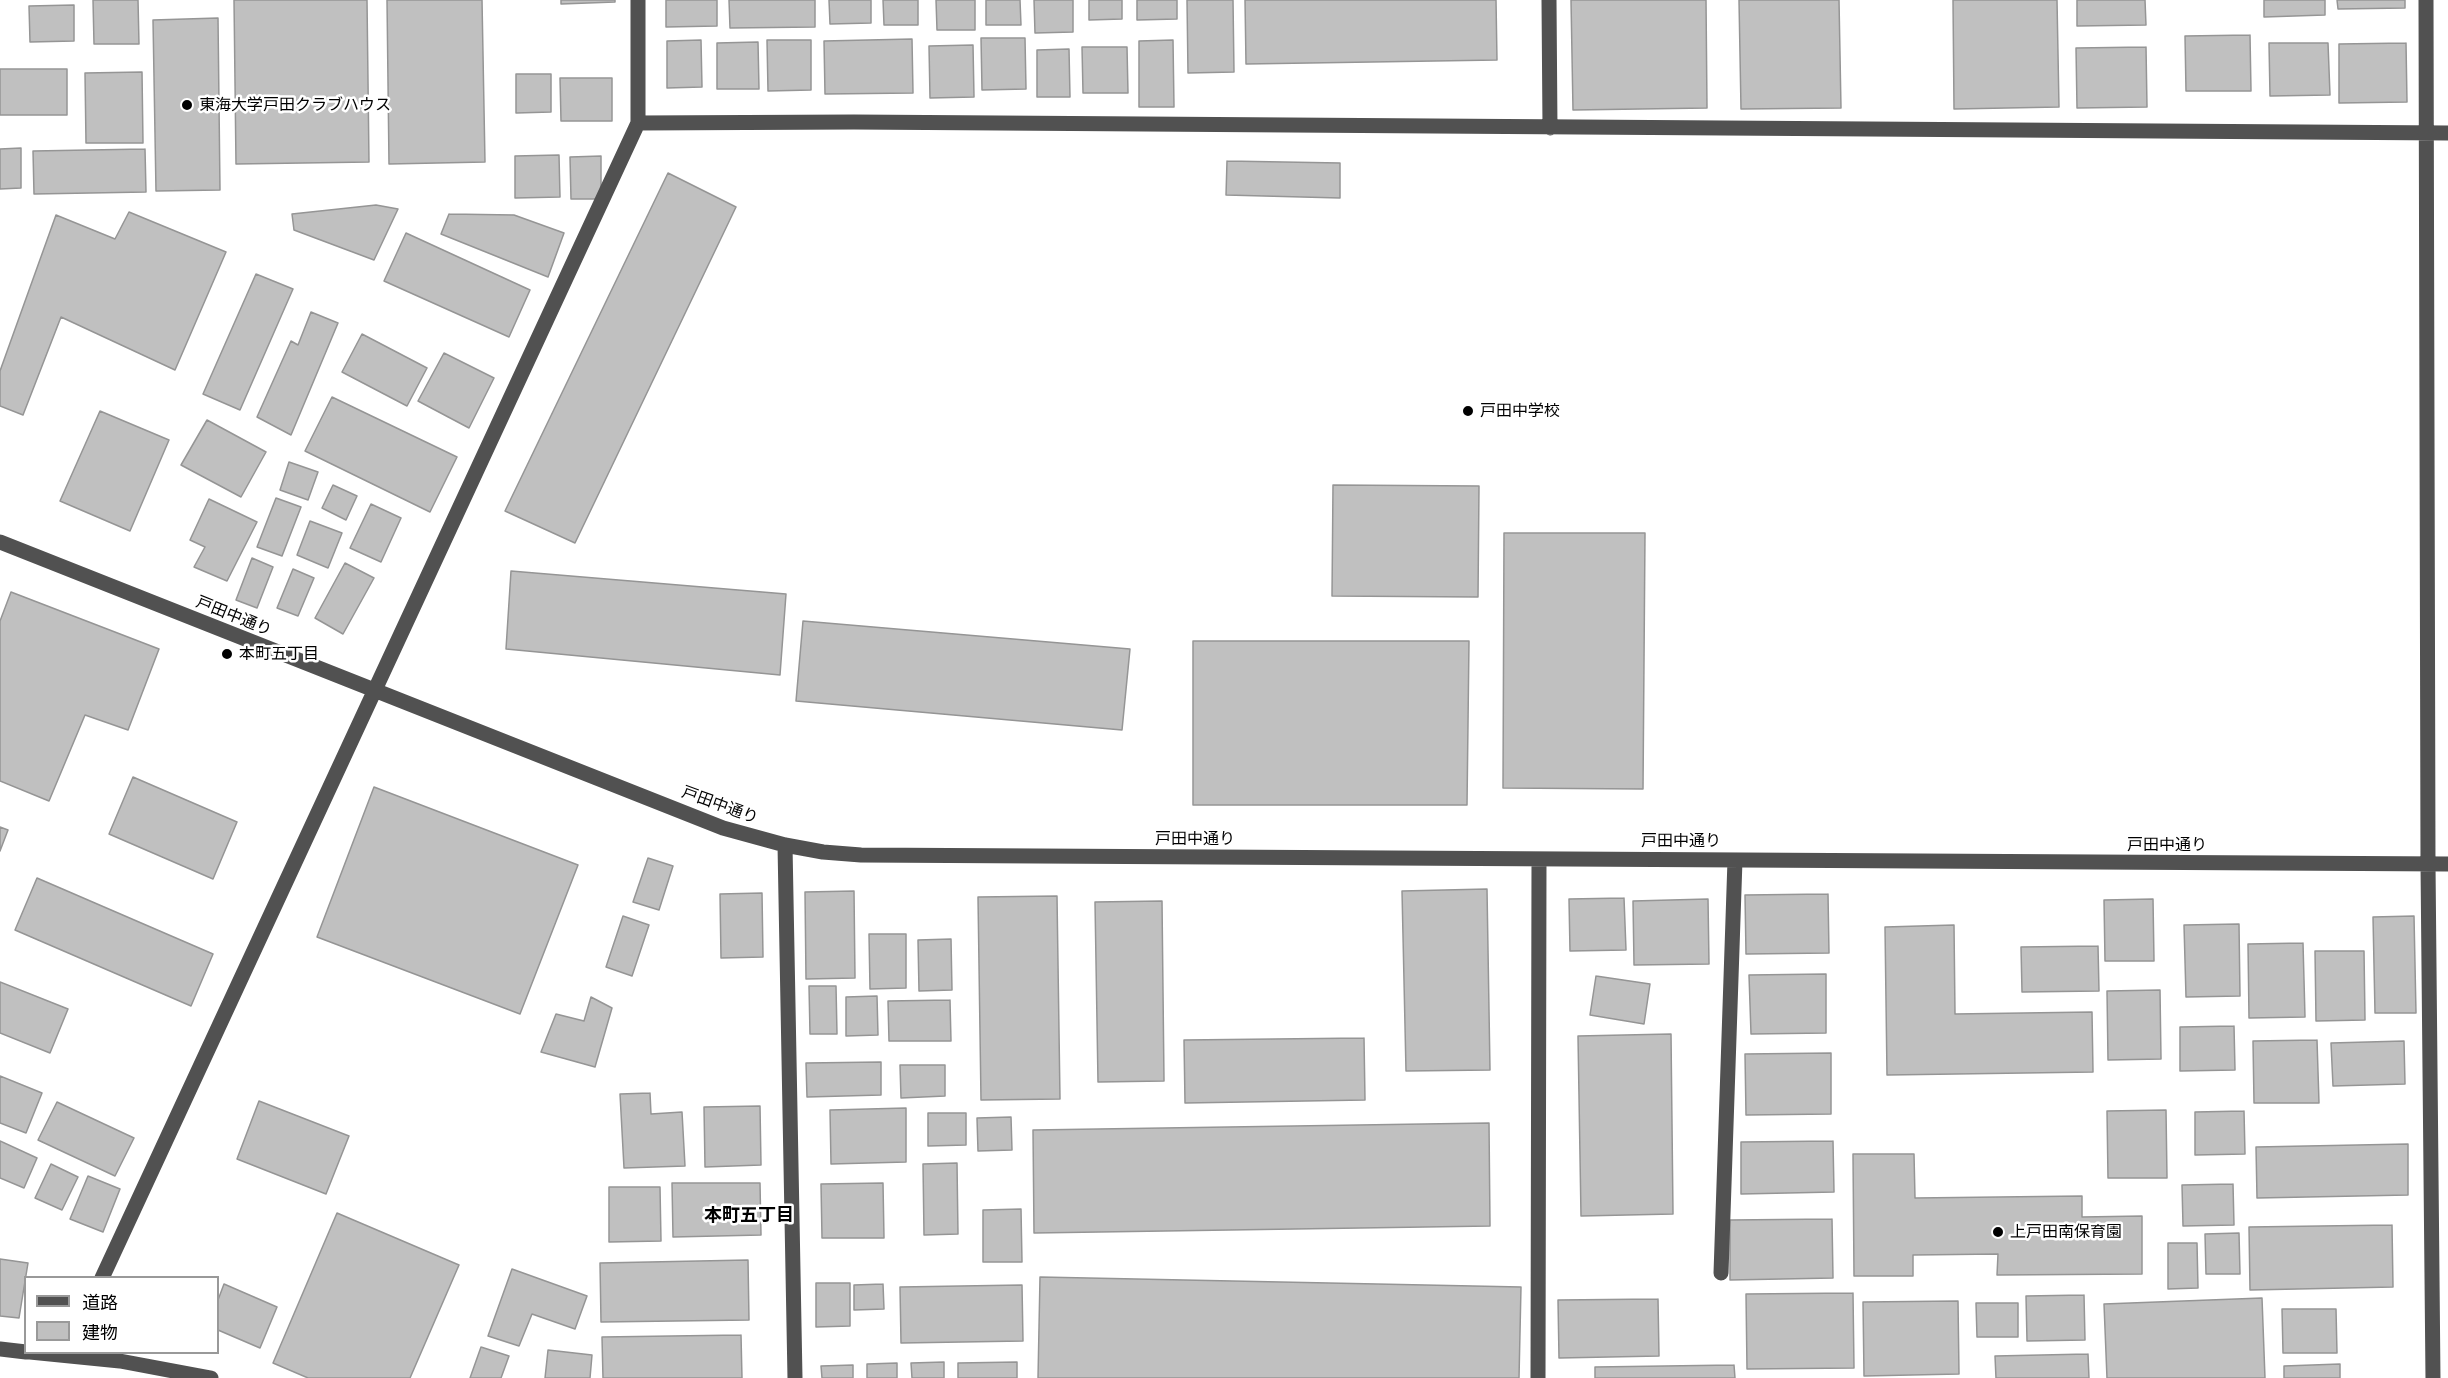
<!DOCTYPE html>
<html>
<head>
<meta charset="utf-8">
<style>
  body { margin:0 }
  #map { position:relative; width:2448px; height:1378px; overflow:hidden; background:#fff; font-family:"Asap Condensed","Noto Sans JP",sans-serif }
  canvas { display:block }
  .legend { position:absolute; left:24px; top:1276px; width:195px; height:78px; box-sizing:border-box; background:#fff; border:2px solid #999; margin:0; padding:8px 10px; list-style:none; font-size:18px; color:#000 }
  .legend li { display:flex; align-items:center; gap:12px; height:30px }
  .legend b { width:30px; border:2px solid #999 }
</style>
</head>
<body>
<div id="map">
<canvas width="2448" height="1378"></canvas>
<ul class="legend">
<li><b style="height:8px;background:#515151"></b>道路</li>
<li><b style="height:16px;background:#c0c0c0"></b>建物</li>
</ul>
</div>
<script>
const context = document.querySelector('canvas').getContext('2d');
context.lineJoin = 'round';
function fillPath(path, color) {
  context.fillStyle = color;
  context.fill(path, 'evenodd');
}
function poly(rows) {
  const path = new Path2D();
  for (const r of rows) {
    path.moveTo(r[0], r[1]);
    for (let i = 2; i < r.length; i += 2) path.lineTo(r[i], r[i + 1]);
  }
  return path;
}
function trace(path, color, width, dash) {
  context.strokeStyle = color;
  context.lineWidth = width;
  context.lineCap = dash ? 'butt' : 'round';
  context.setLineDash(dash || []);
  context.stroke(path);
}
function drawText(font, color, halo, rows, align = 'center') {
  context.font = font + ' "Asap Condensed","Noto Sans JP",sans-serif';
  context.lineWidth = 5;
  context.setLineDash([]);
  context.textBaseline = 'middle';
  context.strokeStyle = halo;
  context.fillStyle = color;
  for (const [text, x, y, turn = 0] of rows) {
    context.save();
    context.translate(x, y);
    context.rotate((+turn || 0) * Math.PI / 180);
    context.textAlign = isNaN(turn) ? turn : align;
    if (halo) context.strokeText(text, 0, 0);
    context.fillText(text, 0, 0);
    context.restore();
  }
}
const building = poly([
  [93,0,138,0,139,44,94,44,93,0],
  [234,0,367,0,369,162,236,164,234,0],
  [387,0,482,0,485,162,389,164,387,0],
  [561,0,615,0,615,2,561,4,561,0],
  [666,0,717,0,717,26,666,27,666,0],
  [729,0,815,0,815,27,730,28,729,0],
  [829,0,871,0,871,23,830,24,829,0],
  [883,0,918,0,918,25,884,25,883,0],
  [936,0,975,0,975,30,937,30,936,0],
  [986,0,1020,0,1021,25,986,25,986,0],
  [1034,0,1073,0,1073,32,1035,33,1034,0],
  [1089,0,1122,0,1122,19,1089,20,1089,0],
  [1137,0,1177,0,1177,19,1137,20,1137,0],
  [1187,0,1233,0,1234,72,1188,73,1187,0],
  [1245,0,1496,0,1497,60,1246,64,1245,0],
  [1571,0,1706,0,1707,108,1573,110,1571,0],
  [1739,0,1839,0,1841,108,1741,109,1739,0],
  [1953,0,2057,0,2059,107,1954,109,1953,0],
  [2077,0,2145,0,2146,25,2077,26,2077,0],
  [2264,0,2325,0,2325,15,2264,17,2264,0],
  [2337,0,2405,0,2405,8,2338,9,2337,0],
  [74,5,74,41,30,42,29,6,74,5],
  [218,18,220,190,156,191,153,20,218,18],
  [2250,35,2251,91,2186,91,2185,36,2250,35],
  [981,38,1025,38,1026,89,982,90,981,38],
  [912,39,913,93,825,94,824,41,912,39],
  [701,40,702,87,667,88,667,41,701,40],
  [767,40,811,40,811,90,768,91,767,40],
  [1173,40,1174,107,1139,107,1139,41,1173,40],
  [758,42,759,89,717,89,717,43,758,42],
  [2269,43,2328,43,2330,95,2270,96,2269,43],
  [2406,43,2407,102,2339,103,2339,44,2406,43],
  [973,45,974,97,930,98,929,46,973,45],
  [1082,47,1127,47,1128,93,1083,93,1082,47],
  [2146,47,2147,107,2077,108,2076,48,2146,47],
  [1069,49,1070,97,1037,97,1037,50,1069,49],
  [0,69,67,69,67,115,0,115,0,69],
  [142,72,143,143,86,143,85,73,142,72],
  [516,74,551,74,551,112,516,113,516,74],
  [560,78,612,78,612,121,561,121,560,78],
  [21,148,21,188,0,189,0,149,21,148],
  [145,149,146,192,34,194,33,151,145,149],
  [559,155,560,197,515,198,515,156,559,155],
  [601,156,601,199,571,199,570,157,601,156],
  [1227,161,1340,163,1340,198,1226,195,1227,161],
  [668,173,736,207,575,543,505,511,668,173],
  [376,205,398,209,374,260,294,230,292,214,376,205],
  [129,212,226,252,175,370,61,317,23,415,0,406,0,371,56,215,115,239,129,212],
  [449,214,514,215,564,233,548,277,441,234,449,214],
  [406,233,530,290,509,337,384,281,406,233],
  [256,274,293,289,240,410,203,394,256,274],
  [311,312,338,323,291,435,257,417,291,341,298,345,311,312],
  [362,334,427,368,407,406,342,372,362,334],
  [444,353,494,378,469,428,418,401,444,353],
  [332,397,457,457,430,512,305,451,332,397],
  [100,411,169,440,130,531,60,501,100,411],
  [207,420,266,452,241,497,181,465,207,420],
  [289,462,318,472,308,500,280,490,289,462],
  [333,485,357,496,346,520,322,508,333,485],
  [1333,485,1479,486,1478,597,1332,596,1333,485],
  [276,498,301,507,282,556,257,547,276,498],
  [209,499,257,522,227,581,194,567,205,547,190,540,209,499],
  [371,504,401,518,381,562,350,548,371,504],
  [310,521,342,533,328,568,297,555,310,521],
  [1504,533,1645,533,1643,789,1503,788,1504,533],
  [252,558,273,567,257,608,236,600,252,558],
  [345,563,374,578,343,634,315,618,345,563],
  [293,569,314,578,298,616,277,608,293,569],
  [511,571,786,594,780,675,506,649,511,571],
  [11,592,159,649,128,730,85,715,49,801,0,781,0,621,11,592],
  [803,621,1130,649,1122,730,796,701,803,621],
  [1193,641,1469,641,1467,805,1193,805,1193,641],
  [133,777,237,822,213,879,109,834,133,777],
  [374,787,578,865,520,1014,317,937,374,787],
  [0,827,8,830,0,851,0,827],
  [648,858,673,866,659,910,633,902,648,858],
  [37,878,213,954,191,1006,15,930,37,878],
  [1487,889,1490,1070,1406,1071,1402,891,1487,889],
  [854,891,855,978,806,979,805,892,854,891],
  [762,893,763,957,721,958,720,894,762,893],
  [1828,894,1829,953,1746,954,1745,895,1828,894],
  [1057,896,1060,1099,981,1100,978,897,1057,896],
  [1624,898,1626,950,1570,951,1569,899,1624,898],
  [1708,899,1709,964,1634,965,1633,901,1708,899],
  [2153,899,2154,961,2105,961,2104,900,2153,899],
  [1162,901,1164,1081,1098,1082,1095,902,1162,901],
  [623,916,649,925,632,976,606,967,623,916],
  [2414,916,2416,1013,2375,1013,2373,917,2414,916],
  [2239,924,2240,996,2186,997,2184,925,2239,924],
  [1954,925,1955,1014,2092,1012,2093,1072,1887,1075,1885,927,1954,925],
  [869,934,906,934,906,988,870,989,869,934],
  [951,939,952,990,919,991,918,940,951,939],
  [2303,943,2305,1017,2249,1018,2248,944,2303,943],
  [2098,946,2099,991,2022,992,2021,947,2098,946],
  [2315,951,2364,951,2365,1020,2316,1021,2315,951],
  [1826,974,1826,1033,1751,1034,1749,975,1826,974],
  [1596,976,1650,984,1644,1024,1590,1015,1596,976],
  [0,982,68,1009,50,1053,0,1033,0,982],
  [809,986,836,986,837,1034,810,1034,809,986],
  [2160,990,2161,1059,2108,1060,2107,991,2160,990],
  [877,996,878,1035,846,1036,846,997,877,996],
  [591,997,612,1008,595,1067,541,1052,556,1014,584,1021,591,997],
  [950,1000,951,1041,889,1041,888,1001,950,1000],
  [2234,1026,2235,1070,2180,1071,2180,1027,2234,1026],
  [1671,1034,1673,1214,1581,1216,1578,1036,1671,1034],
  [1364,1038,1365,1100,1185,1103,1184,1040,1364,1038],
  [2317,1040,2319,1103,2254,1103,2253,1041,2317,1040],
  [2404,1041,2405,1084,2333,1086,2331,1043,2404,1041],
  [1831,1053,1831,1114,1746,1115,1745,1054,1831,1053],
  [881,1062,881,1095,807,1097,806,1063,881,1062],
  [900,1065,945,1065,945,1096,901,1098,900,1065],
  [0,1076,42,1093,26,1133,0,1123,0,1076],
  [650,1093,651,1114,682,1112,685,1166,624,1168,620,1094,650,1093],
  [259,1101,349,1136,326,1194,237,1159,259,1101],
  [57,1102,134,1138,115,1176,38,1140,57,1102],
  [760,1106,761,1165,705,1167,704,1107,760,1106],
  [906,1108,906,1162,831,1164,830,1110,906,1108],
  [2166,1110,2167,1178,2108,1178,2107,1111,2166,1110],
  [2244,1111,2245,1154,2195,1155,2195,1112,2244,1111],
  [928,1113,966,1113,966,1145,928,1146,928,1113],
  [1011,1117,1012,1150,978,1151,977,1118,1011,1117],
  [1489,1123,1490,1226,1034,1233,1033,1130,1489,1123],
  [0,1141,37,1158,24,1188,0,1178,0,1141],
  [1833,1141,1834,1192,1741,1194,1741,1142,1833,1141],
  [2408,1144,2408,1195,2257,1198,2256,1147,2408,1144],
  [1853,1154,1914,1154,1915,1198,2082,1196,2082,1217,2142,1216,2142,1274,1997,1275,1998,1254,1913,1255,1913,1276,1854,1276,1853,1154],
  [957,1163,958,1234,924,1235,923,1164,957,1163],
  [51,1164,78,1177,62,1210,35,1198,51,1164],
  [88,1176,120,1189,103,1232,70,1219,88,1176],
  [672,1183,760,1183,761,1235,673,1237,672,1183],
  [883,1183,884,1238,822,1238,821,1184,883,1183],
  [2233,1184,2234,1225,2183,1226,2182,1185,2233,1184],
  [609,1187,660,1187,661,1241,609,1242,609,1187],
  [1021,1209,1022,1262,983,1262,983,1210,1021,1209],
  [337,1213,459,1265,410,1378,308,1378,273,1363,337,1213],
  [1832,1219,1833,1278,1730,1280,1730,1220,1832,1219],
  [2392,1225,2393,1287,2250,1290,2249,1227,2392,1225],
  [2239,1233,2240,1274,2206,1274,2205,1234,2239,1233],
  [2168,1243,2197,1243,2198,1288,2168,1289,2168,1243],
  [0,1259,28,1263,19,1318,0,1316,0,1259],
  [748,1260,749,1320,601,1322,600,1263,748,1260],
  [512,1269,587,1296,575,1329,532,1314,519,1346,488,1336,512,1269],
  [1040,1277,1521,1287,1519,1378,1038,1378,1040,1277],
  [816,1283,850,1283,850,1326,816,1327,816,1283],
  [224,1284,277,1307,260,1348,218,1330,218,1300,224,1284],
  [883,1284,884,1309,854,1310,854,1285,883,1284],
  [1022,1285,1023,1341,901,1343,900,1287,1022,1285],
  [1853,1293,1854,1368,1747,1369,1746,1294,1853,1293],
  [2084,1295,2085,1340,2027,1341,2026,1296,2084,1295],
  [2262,1298,2265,1378,2107,1378,2104,1304,2262,1298],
  [1658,1299,1659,1356,1559,1358,1558,1300,1658,1299],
  [1958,1301,1959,1374,1864,1376,1863,1302,1958,1301],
  [1976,1303,2018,1303,2018,1337,1977,1337,1976,1303],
  [2282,1309,2336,1309,2337,1353,2283,1353,2282,1309],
  [741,1335,742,1378,603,1378,602,1337,741,1335],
  [481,1347,509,1356,501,1378,470,1378,481,1347],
  [548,1350,592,1355,590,1378,545,1378,548,1350],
  [2088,1354,2089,1378,1996,1378,1995,1356,2088,1354],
  [944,1362,944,1378,912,1378,911,1363,944,1362],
  [1017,1362,1017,1378,958,1378,958,1363,1017,1362],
  [897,1363,897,1378,867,1378,867,1364,897,1363],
  [2340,1364,2340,1378,2284,1378,2284,1366,2340,1364],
  [853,1365,853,1378,822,1378,821,1366,853,1365],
  [1734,1365,1735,1378,1595,1378,1595,1367,1734,1365]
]);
const minor = poly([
  [1549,0,1550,128],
  [2426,0,2428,864,2433,1378],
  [638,123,854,122,2448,133],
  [0,542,723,828,785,845,823,852,861,855,2448,864],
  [785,845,795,1378],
  [1721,1273,1735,860],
  [102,1278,638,123,638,0],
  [0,1349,26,1352],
  [30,1352,120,1361,211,1378],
  [1538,1378,1539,859]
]);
const markers = [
  [187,105,6,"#000"],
  [1468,411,6,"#000"],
  [227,654,6,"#000"],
  [1998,1232,6,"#000"]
];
const poiNames = [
  ["東海大学戸田クラブハウス",199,105],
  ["戸田中学校",1480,411],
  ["本町五丁目",239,654],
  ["上戸田南保育園",2010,1232]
];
const streetNames = [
  ["戸田中通り",234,616,22],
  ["戸田中通り",720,805,20],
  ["戸田中通り",1195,839],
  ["戸田中通り",1681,841],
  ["戸田中通り",2167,845]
];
const neighbourhoodNames = [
  ["本町五丁目",749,1215]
];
fillPath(building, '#c0c0c0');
trace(building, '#959595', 1.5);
trace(minor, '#515151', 15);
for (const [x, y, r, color] of markers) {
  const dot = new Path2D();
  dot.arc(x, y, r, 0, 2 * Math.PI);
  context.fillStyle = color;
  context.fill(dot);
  trace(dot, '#fff', 2);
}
drawText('16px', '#000', '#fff', poiNames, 'left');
drawText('16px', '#000', '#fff', streetNames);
drawText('bold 18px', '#000', '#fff', neighbourhoodNames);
</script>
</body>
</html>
